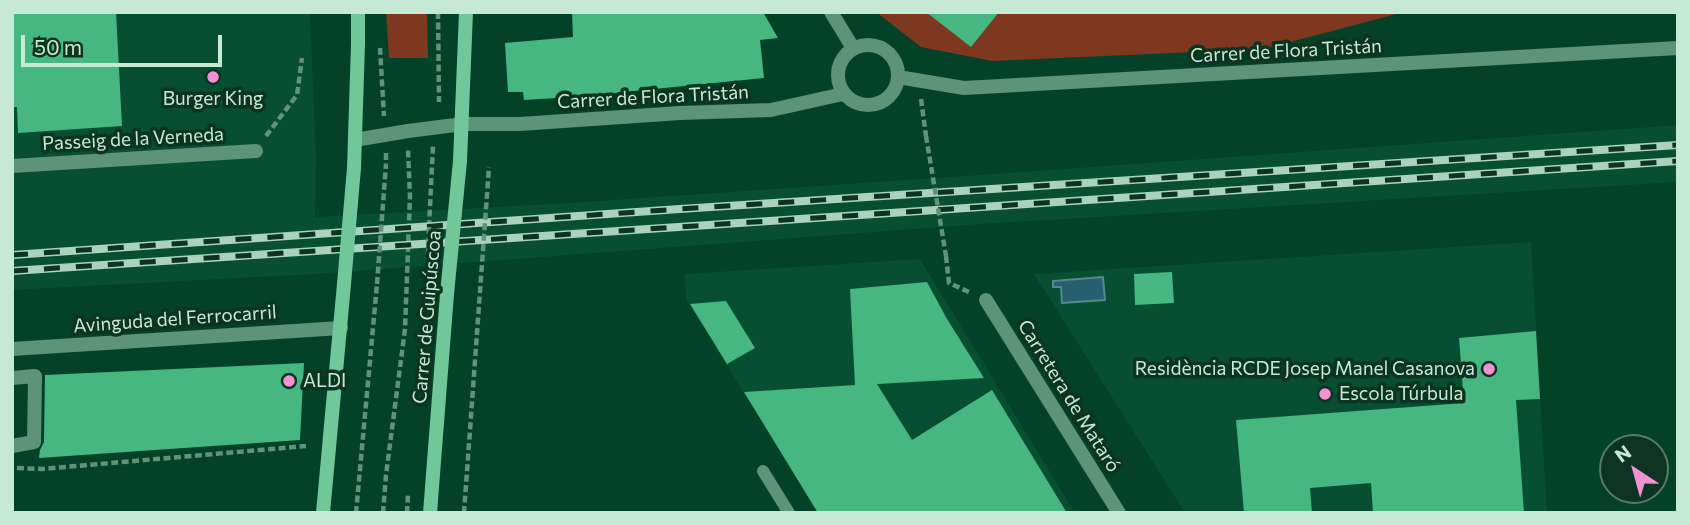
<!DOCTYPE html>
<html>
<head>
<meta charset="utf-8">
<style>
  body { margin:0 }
  #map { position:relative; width:1690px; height:525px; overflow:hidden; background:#034128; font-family:Commissioner,sans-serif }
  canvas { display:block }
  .frame { position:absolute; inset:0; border:14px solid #c6e9d4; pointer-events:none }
  .north { position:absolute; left:1599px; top:434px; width:70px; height:70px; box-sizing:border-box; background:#0d3422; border:2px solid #577c69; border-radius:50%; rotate:324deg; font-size:19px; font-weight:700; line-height:28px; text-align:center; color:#c6e9d4 }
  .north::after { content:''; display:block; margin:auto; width:24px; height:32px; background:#f391d5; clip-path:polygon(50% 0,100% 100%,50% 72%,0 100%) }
  .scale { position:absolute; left:21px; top:35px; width:201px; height:32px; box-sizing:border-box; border:4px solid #c6e9d4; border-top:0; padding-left:9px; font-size:21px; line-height:24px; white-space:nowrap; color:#c6e9d4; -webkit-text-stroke:5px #0d3422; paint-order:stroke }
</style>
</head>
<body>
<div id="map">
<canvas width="1690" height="525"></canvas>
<div class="frame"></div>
<div class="north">N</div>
<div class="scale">50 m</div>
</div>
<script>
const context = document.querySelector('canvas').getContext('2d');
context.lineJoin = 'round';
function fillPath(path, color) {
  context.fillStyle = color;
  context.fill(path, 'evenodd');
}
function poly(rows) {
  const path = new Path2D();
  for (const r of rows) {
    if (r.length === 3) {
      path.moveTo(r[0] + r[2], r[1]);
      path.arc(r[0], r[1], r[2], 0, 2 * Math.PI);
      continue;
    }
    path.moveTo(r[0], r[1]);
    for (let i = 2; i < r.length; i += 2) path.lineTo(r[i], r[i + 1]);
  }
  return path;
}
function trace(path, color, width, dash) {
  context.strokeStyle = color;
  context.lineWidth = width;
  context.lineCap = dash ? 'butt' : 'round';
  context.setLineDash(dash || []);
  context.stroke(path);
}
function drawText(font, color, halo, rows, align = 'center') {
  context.font = font + ' Commissioner,sans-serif';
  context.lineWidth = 7;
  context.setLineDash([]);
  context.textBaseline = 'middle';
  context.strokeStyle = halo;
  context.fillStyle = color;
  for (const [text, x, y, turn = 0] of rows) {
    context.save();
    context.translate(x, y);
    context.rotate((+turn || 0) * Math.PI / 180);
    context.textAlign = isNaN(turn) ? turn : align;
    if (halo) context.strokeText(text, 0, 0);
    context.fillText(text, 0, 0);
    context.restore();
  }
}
const built = poly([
  [12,12,310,12,316,159,315,217,569,203,979,175,1678,125,1678,182,982,224,316,274,12,290],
  [1531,242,1547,513,1185,513,1034,274],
  [920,259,1075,513,818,513,686,299,685,274]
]);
const green = poly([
  [386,12,427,12,428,58,389,58],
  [876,12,1404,12,1264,49,992,61,921,47]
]);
const water = poly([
  [1103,277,1105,300,1062,303,1061,287,1053,287,1053,281,1103,277]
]);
const building = poly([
  [12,12,116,12,122,126,18,133,17,107,12,107],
  [572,12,763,12,778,38,760,40,764,78,574,97,524,100,523,92,508,92,505,43,573,37],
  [926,12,999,12,971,47],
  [1172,272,1174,303,1135,305,1134,274],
  [927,282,947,319,984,378,877,384,912,440,992,390,1067,513,818,513,744,392,855,385,850,289],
  [726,301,755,348,727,364,690,304],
  [1536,331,1540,399,1516,400,1524,513,1373,513,1371,483,1310,488,1312,513,1244,513,1236,420,1464,403,1459,338],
  [304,363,300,440,39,458,40,450,44,442,45,375]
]);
const path = poly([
  [438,12,439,102],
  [380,48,384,116],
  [921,99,926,136],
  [266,136,297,95,302,58],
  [386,153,386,164],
  [429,227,433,146],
  [946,256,949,283,969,292],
  [17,468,42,469,306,446],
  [356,513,377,284],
  [383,513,386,475,405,329,410,197,408,149],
  [407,513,408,493]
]);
const lane = poly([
  [763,471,789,513]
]);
const street = poly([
  [831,12,853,48],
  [868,75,30],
  [898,77,964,88,1678,48],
  [355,140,408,131,463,124,520,124,680,113,771,110,843,94],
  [12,166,256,151],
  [986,300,1119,513],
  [12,349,341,328],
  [12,378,35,376,34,442,12,446]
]);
const secondary = poly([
  [460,161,466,12],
  [354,168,358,44,358,12],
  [323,513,344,284],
  [430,513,447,294]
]);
const rail = poly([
  [12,255,680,209,1678,145],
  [12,271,1678,161]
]);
const pathBridge = poly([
  [926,136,946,256],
  [428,255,429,227],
  [377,284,386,164],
  [464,513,489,167]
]);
const secondaryBridge = poly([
  [344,284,354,168],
  [447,294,460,161]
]);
const markers = [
  [213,77,7,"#f391d5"],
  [1489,369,7,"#f391d5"],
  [289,381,7,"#f391d5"],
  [1325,394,7,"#f391d5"]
];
const streetNames = [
  ["Carrer de Flora Tristán",1286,51,-3],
  ["Carrer de Flora Tristán",653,97,-3],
  ["Passeig de la Verneda",133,139,-3],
  ["Carrer de Guipúscoa",427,317,-85],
  ["Avinguda del Ferrocarril",175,319,-4],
  ["Carretera de Mataró",1069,396,58]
];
const poiNames = [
  ["Burger King",213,99,"center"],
  ["Residència RCDE Josep Manel Casanova",1475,369,"right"],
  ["ALDI",303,381],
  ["Escola Túrbula",1339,394]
];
fillPath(built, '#074e32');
fillPath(green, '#7d381f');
fillPath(water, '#265f6f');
trace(water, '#56888d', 2);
fillPath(building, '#47b782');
trace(path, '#61927b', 4.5, [7, 3.5]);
trace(lane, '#5d9376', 12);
trace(street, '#5d9376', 14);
trace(secondary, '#6fc79a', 14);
trace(rail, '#abd2bd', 8);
trace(rail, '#0d3422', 5, [16]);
trace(pathBridge, '#61927b', 4.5, [7, 3.5]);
trace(secondaryBridge, '#6fc79a', 14);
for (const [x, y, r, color] of markers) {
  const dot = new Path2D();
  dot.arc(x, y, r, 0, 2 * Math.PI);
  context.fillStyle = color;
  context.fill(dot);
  trace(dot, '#0d3422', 2.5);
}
drawText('19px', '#c6e9d4', '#0d3422', streetNames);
drawText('19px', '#c6e9d4', '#0d3422', poiNames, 'left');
</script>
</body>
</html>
